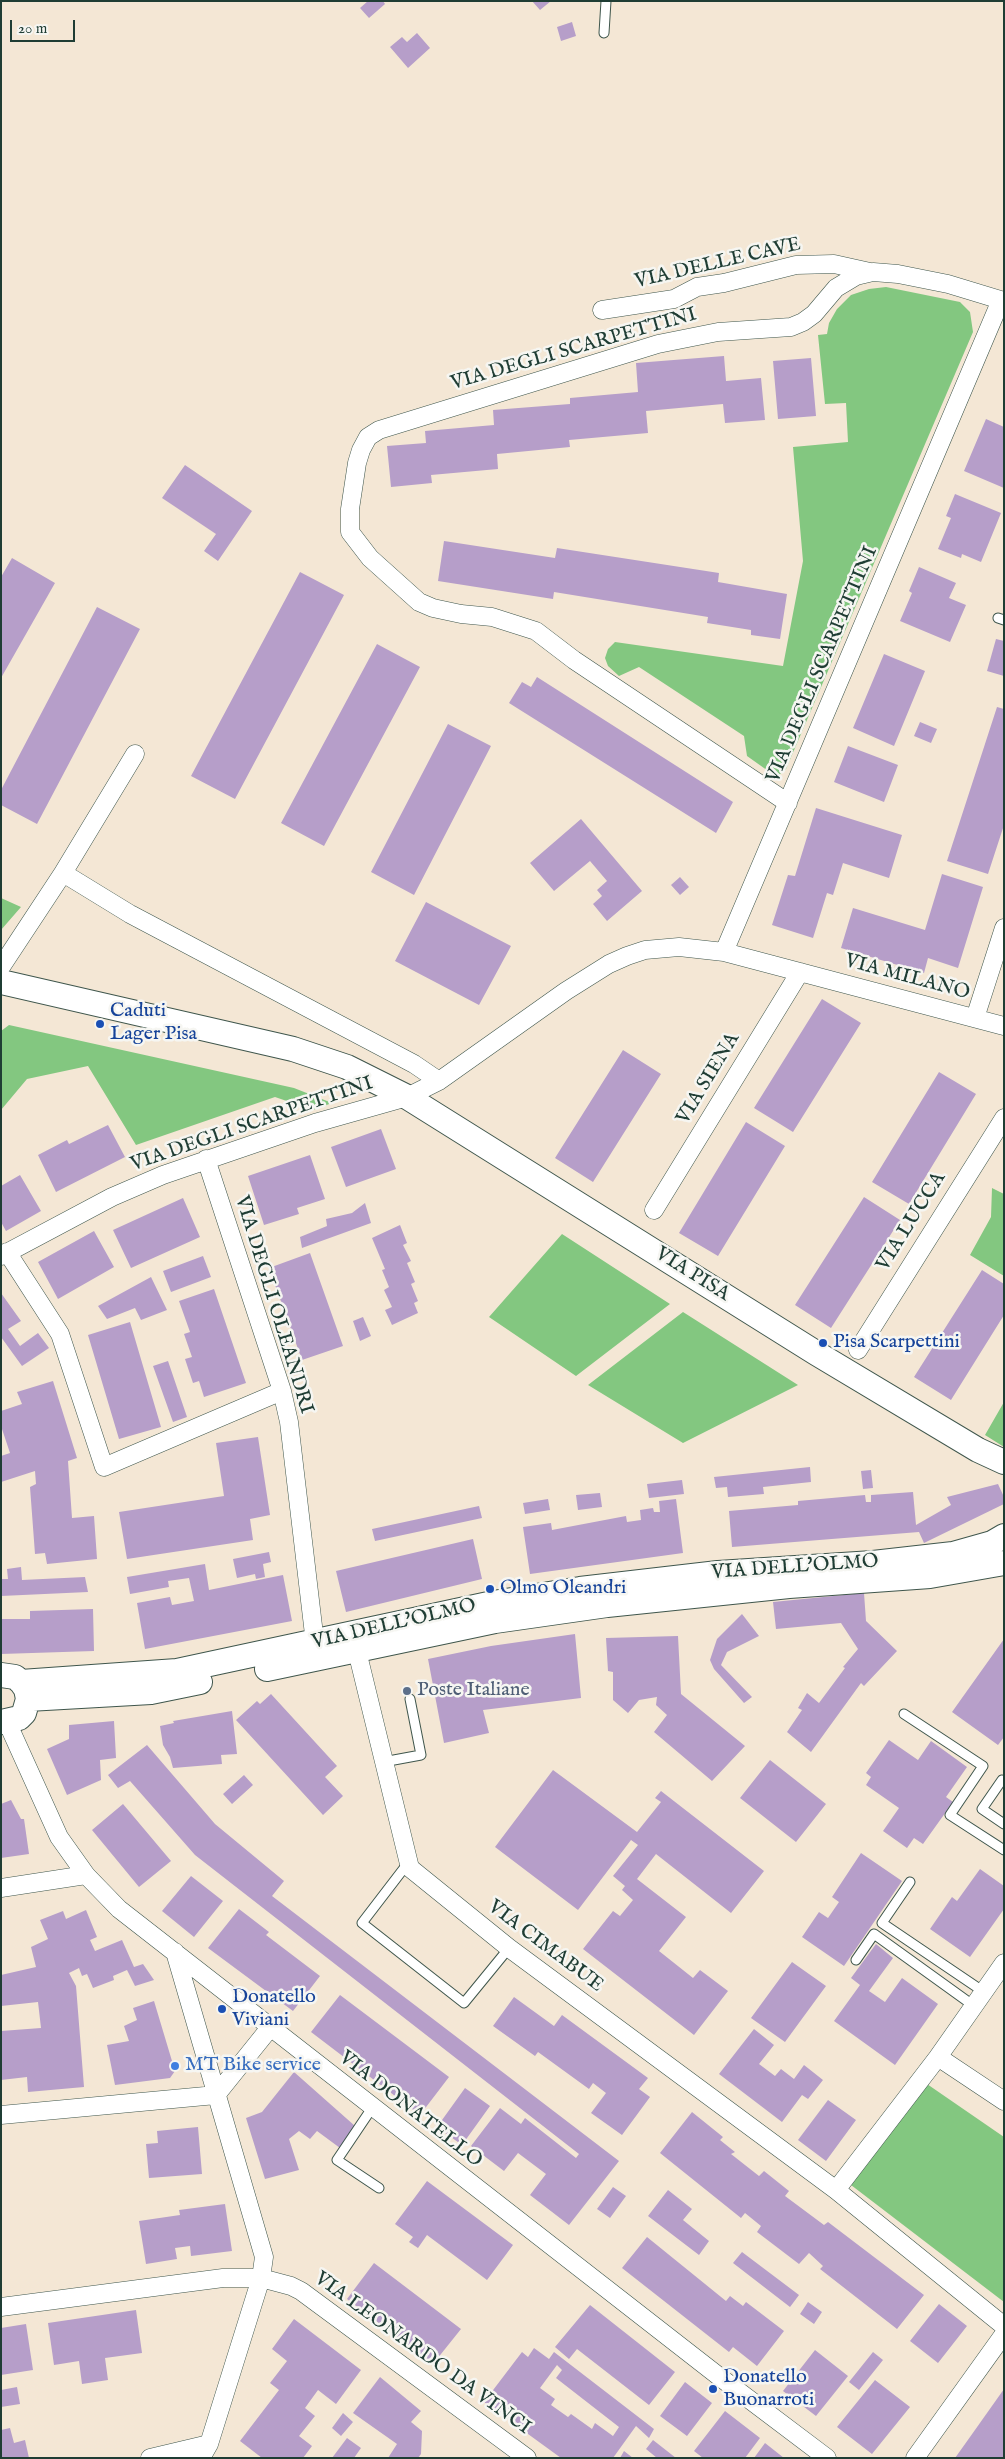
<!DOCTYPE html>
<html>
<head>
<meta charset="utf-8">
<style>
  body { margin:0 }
  #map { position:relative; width:1005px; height:2459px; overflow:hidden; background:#f4e7d5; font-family:"IM FELL English",serif }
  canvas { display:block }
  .frame { position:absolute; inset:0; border:2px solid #1f3d34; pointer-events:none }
  .scale { position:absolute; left:10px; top:20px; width:65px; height:22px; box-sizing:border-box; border:2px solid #1f3d34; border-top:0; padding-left:6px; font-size:15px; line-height:18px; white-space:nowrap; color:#1f3d34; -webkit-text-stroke:4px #f6f6f2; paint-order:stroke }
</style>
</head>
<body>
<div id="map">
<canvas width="1005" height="2459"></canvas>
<div class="frame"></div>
<div class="scale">20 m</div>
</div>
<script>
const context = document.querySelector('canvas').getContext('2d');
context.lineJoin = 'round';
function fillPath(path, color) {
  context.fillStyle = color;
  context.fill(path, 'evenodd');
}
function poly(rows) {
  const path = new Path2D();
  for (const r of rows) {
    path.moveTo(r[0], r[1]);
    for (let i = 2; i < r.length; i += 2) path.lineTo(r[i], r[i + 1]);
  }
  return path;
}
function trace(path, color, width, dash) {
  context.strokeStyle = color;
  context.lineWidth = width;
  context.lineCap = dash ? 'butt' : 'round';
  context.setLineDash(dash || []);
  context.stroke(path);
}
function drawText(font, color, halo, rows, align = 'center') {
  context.font = font + ' "IM FELL English",serif';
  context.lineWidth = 5;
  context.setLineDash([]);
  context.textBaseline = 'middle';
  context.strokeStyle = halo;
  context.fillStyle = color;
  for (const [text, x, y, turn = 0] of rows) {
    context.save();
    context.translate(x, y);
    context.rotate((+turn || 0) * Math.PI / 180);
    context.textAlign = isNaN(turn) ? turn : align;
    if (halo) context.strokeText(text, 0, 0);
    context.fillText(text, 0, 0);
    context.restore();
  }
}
const green = poly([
  [886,287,960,302,970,312,973,332,786,769,779,775,771,773,747,756,744,736,639,667,619,676,608,666,605,658,608,649,615,642,783,666,803,561,793,447,848,442,846,403,825,404,818,335,827,334,829,323,837,309,851,295,869,289],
  [1,898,21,907,1,930],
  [9,1025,294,1088,332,1103,313,1110,275,1097,136,1145,88,1066,27,1079,1,1110,1,1031],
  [992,1188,1004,1194,1004,1276,970,1255,991,1217],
  [562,1234,670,1304,576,1376,489,1317],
  [683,1312,798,1385,683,1443,588,1385],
  [1004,1402,1004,1447,985,1435],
  [927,2084,1004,2137,1004,2302,851,2185]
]);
const building = poly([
  [368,1,383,1,385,4,369,18,360,8],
  [532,1,551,1,540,10],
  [572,22,576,36,561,41,557,27],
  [417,33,430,48,408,68,390,47,402,37,407,42],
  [724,356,726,381,761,378,765,420,725,423,723,404,646,411,648,433,569,440,570,447,497,454,498,469,431,475,432,483,391,487,387,446,426,443,425,431,494,425,493,410,570,404,570,398,638,392,636,363],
  [811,358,816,416,778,419,773,361],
  [986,419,1004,427,1004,488,964,471],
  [185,465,252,511,218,561,204,551,216,534,162,498],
  [955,494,1001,513,981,562,962,554,961,558,938,549,951,518,946,516],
  [444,541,555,558,557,548,719,573,718,582,787,594,780,639,751,635,751,630,707,623,708,617,554,592,553,599,438,581],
  [12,558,55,583,1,678,1,577],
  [919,567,956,583,949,598,966,605,950,642,900,621,912,593,909,591],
  [300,572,344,595,235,799,191,776],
  [97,607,140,629,37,824,1,805,1,790],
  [996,639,1004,641,1004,676,987,671],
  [377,644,420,667,324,846,281,823],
  [884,654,925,671,894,746,853,728],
  [537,677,733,802,716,833,509,703,522,682,531,687],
  [997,707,1004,709,1004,825,988,874,947,861],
  [920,722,937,729,931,743,914,736],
  [448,724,491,746,414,895,371,872],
  [848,746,898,765,884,802,834,782],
  [816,808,902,835,889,878,843,863,833,895,827,893,813,938,772,925,788,875,795,876],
  [581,819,642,891,607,921,593,904,602,896,597,890,607,881,590,861,554,891,530,863],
  [942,874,983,887,958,968,928,958,924,973,841,948,853,908,925,930],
  [680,877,689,887,680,895,671,885],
  [426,902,511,946,479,1005,395,961],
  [822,999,861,1023,793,1132,754,1108],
  [623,1050,661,1074,593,1182,555,1158],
  [939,1072,976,1094,909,1204,872,1182],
  [746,1122,785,1146,718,1256,679,1233],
  [108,1125,125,1157,56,1192,38,1155,67,1140,69,1144],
  [381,1129,396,1169,346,1187,331,1147],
  [310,1155,325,1199,297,1208,299,1214,264,1225,248,1176],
  [20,1175,41,1211,6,1231,1,1222,1,1186],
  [864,1197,900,1220,831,1328,795,1305],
  [183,1198,200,1237,131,1268,113,1230],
  [365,1203,371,1223,302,1248,300,1237,327,1226,326,1219,352,1213],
  [400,1225,407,1243,403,1245,411,1261,407,1263,415,1282,411,1284,418,1301,414,1303,418,1313,392,1325,385,1310,392,1307,384,1290,389,1287,382,1270,385,1269,372,1238],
  [94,1231,114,1267,58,1299,38,1262],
  [310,1253,343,1346,302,1360,269,1268],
  [203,1256,211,1277,171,1292,163,1271],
  [982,1270,1004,1284,1004,1315,951,1400,914,1377],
  [151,1277,167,1310,141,1320,135,1308,107,1319,98,1306],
  [214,1289,246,1383,204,1397,199,1381,193,1383,185,1359,192,1357,184,1334,190,1332,179,1301],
  [1,1293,21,1321,8,1329,20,1346,38,1333,49,1348,22,1366,1,1337],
  [363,1317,371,1336,360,1341,353,1321],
  [130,1322,161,1427,119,1439,88,1335],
  [168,1361,187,1417,173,1422,153,1366],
  [53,1381,77,1458,68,1461,72,1518,94,1516,97,1559,47,1564,45,1553,35,1554,30,1487,36,1484,35,1471,1,1482,1,1456,10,1453,1,1426,1,1411,22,1404,17,1392],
  [258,1437,270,1515,250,1519,253,1540,127,1559,119,1512,224,1496,216,1443],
  [810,1467,811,1482,763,1487,764,1494,728,1497,727,1487,716,1488,714,1477],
  [871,1470,873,1488,863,1489,861,1471],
  [682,1480,684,1494,649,1498,647,1484],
  [998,1484,1004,1497,1004,1504,924,1543,919,1532,732,1547,729,1511,798,1505,798,1501,865,1495,866,1502,871,1502,871,1495,913,1492,916,1525,951,1505,947,1497],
  [600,1493,602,1507,578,1510,576,1495],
  [548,1499,550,1510,525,1514,523,1503],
  [676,1499,683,1553,530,1574,523,1527,551,1523,552,1530,626,1516,627,1522,641,1520,640,1510,653,1508,654,1512,660,1512,659,1501],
  [479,1506,482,1518,375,1541,372,1529],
  [473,1539,482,1579,346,1612,336,1571],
  [269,1552,271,1562,263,1564,265,1577,256,1579,255,1574,237,1578,233,1559],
  [205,1564,209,1590,283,1575,292,1621,145,1649,137,1603,170,1597,172,1605,194,1601,189,1578,168,1581,169,1587,130,1594,127,1577],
  [21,1567,22,1580,85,1577,88,1592,1,1596,1,1579,8,1579,7,1569],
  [864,1593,866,1621,897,1651,864,1686,861,1683,811,1752,787,1732,802,1710,798,1708,807,1693,819,1703,845,1668,843,1667,858,1649,841,1623,776,1629,773,1602],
  [93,1609,94,1651,1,1654,1,1619,30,1619,30,1611],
  [742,1614,759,1636,727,1652,721,1665,752,1697,744,1703,714,1669,710,1660,717,1639],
  [575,1634,581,1698,483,1710,489,1733,444,1743,428,1659,491,1646],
  [678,1636,681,1694,745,1746,712,1781,654,1732,667,1715,656,1705,657,1697,639,1700,628,1713,613,1700,613,1672,608,1671,606,1638],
  [1004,1639,1004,1737,998,1745,952,1712],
  [271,1694,337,1766,325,1777,343,1796,323,1815,236,1720,257,1701,260,1704],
  [232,1711,237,1754,221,1755,222,1764,173,1768,170,1757,163,1745,160,1726,174,1723,173,1721],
  [114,1721,116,1758,100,1760,101,1780,67,1795,47,1749,69,1739,69,1725],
  [889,1740,918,1760,931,1741,967,1767,946,1797,953,1802,923,1844,914,1838,907,1848,883,1831,899,1808,866,1785,871,1777,866,1773],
  [147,1745,215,1824,284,1881,272,1896,619,2161,569,2225,530,2195,546,2174,518,2153,504,2171,471,2146,500,2108,521,2124,525,2118,576,2158,579,2154,195,1855,130,1781,118,1788,108,1775],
  [770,1760,826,1804,796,1842,740,1798],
  [553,1770,637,1832,661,1802,655,1798,661,1791,764,1871,731,1913,656,1854,637,1879,686,1917,659,1951,693,1978,700,1970,728,1991,694,2035,583,1949,613,1911,620,1916,633,1900,622,1890,625,1886,613,1876,638,1845,631,1840,578,1910,495,1847],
  [244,1775,253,1785,232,1804,223,1794],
  [11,1800,21,1819,24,1819,29,1854,1,1858,1,1804],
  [123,1804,171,1861,139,1887,92,1830],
  [861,1853,902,1881,844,1966,802,1937,819,1912,828,1918,839,1902,832,1897],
  [980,1869,1004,1886,1004,1909,970,1957,930,1929,952,1897,957,1901],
  [191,1876,223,1901,194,1937,162,1911],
  [239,1909,269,1932,266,1935,320,1976,293,2011,208,1948],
  [86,1910,97,1937,90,1940,95,1951,122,1940,134,1967,143,1964,154,1980,135,1986,127,1970,113,1976,114,1980,93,1988,87,1974,82,1976,79,1968,69,1973,76,1986,84,2087,28,2092,27,2077,1,2080,1,2031,41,2028,38,2002,1,2006,1,1975,36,1967,31,1947,48,1939,40,1920,63,1911,66,1919],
  [876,1944,893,1958,869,1991,885,2002,902,1978,938,2004,895,2065,834,2021,860,1985,851,1978],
  [792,1962,826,1986,785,2042,751,2018],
  [340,1995,449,2077,420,2115,311,2032],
  [514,1997,554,2026,562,2015,648,2078,639,2089,650,2097,622,2135,591,2113,606,2093,593,2083,589,2089,538,2052,535,2056,493,2026],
  [154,2001,175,2071,170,2078,115,2085,107,2045,129,2041,124,2026,137,2020,133,2008],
  [754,2029,774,2045,759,2064,775,2076,781,2069,794,2079,804,2065,823,2080,808,2099,802,2095,782,2122,719,2074],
  [294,2072,355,2126,340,2148,317,2131,310,2139,299,2131,289,2139,299,2170,265,2179,246,2118,262,2112],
  [465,2088,490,2106,462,2145,437,2127],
  [828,2100,856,2120,826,2161,798,2140],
  [692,2112,723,2137,720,2140,735,2152,731,2154,759,2176,764,2171,789,2191,785,2196,824,2225,828,2222,924,2295,897,2329,820,2269,823,2266,809,2253,799,2264,757,2232,761,2226,745,2213,741,2218,660,2153],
  [198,2127,202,2174,149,2178,146,2144,158,2143,157,2131],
  [427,2181,513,2245,487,2280,427,2235,418,2248,409,2242,413,2237,395,2224],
  [613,2187,626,2196,610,2218,597,2209],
  [668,2190,692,2209,683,2220,709,2241,699,2255,648,2216],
  [225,2204,232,2251,191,2256,190,2246,175,2248,177,2259,146,2264,139,2221,180,2215,179,2210],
  [647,2237,726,2301,730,2296,743,2306,746,2302,784,2331,757,2366,733,2347,729,2352,622,2268],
  [742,2252,799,2295,790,2307,733,2263],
  [374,2263,461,2329,433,2364,347,2299],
  [808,2302,822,2312,814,2324,800,2314],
  [939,2304,967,2326,938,2363,910,2341],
  [590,2305,675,2372,649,2405,577,2349,569,2359,555,2347],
  [136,2310,142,2353,105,2358,108,2380,82,2384,79,2361,54,2365,48,2323],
  [294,2319,361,2370,336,2404,318,2390,305,2408,315,2416,299,2436,312,2446,303,2458,262,2458,240,2441,279,2390,270,2383,287,2361,272,2349],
  [26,2324,33,2370,1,2375,1,2328],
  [534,2348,549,2359,554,2352,654,2429,649,2438,636,2426,613,2458,561,2458,484,2402,522,2352,528,2357],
  [557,2365,562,2370,556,2378,619,2427,613,2436,595,2423,592,2429,571,2414,568,2417,551,2405,555,2399,540,2388],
  [815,2350,848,2376,816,2416,783,2391],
  [873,2352,883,2360,859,2390,849,2382],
  [380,2377,421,2411,411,2422,422,2431,421,2454,418,2458,388,2458,397,2444,353,2413],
  [875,2380,910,2407,872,2454,837,2427],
  [685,2382,712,2403,687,2436,660,2416],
  [17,2387,20,2404,1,2407,1,2390],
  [1004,2389,1004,2458,955,2458,970,2437],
  [725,2411,760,2438,745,2458,703,2458,694,2451],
  [343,2413,353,2422,341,2436,332,2428],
  [10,2428,14,2443,25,2440,29,2458,1,2458,1,2430],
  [347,2438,361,2448,354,2458,332,2458],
  [653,2440,676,2458,657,2458,646,2449],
  [765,2443,784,2458,754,2458],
  [624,2451,633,2458,620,2458]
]);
const lane = poly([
  [604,33,606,1],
  [998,618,1004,620],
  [904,1714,983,1766,950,1815,1004,1850],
  [383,1762,421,1755,410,1699],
  [1002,1780,982,1809,1004,1824],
  [408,1863,362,1923,464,2003,509,1948],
  [910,1882,882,1923,984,1992],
  [856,1960,874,1934,974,2006],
  [372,2108,337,2160,379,2188]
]);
const street = poly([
  [602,310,674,299,697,287,724,283,796,265,834,264,870,272],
  [135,754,63,873,130,914,414,1064,439,1081],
  [788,803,574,660,536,631,492,617,461,614,433,608,419,602,370,558,350,532,350,509,357,463,361,450,368,437,379,430,658,344,718,332,791,327,803,322,814,314,836,288,856,276,873,272,898,274,948,284,1004,301],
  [724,952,1004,1026],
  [1,967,63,873],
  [975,1018,1004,928],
  [206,1159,282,1391,289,1422,315,1643],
  [654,1210,800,972],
  [7,1252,60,1334,104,1467,282,1391],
  [1,1256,112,1197,163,1175,315,1123,407,1097,439,1081,566,991,609,964,627,956,645,950,679,947,724,952,1001,300],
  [858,1350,1004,1118],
  [357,1651,410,1868,509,1948,836,2190],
  [7,1722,59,1837,86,1875,119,1909,721,2378,827,2458],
  [1,1888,86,1875],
  [175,1952,264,2257,261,2278,209,2444,201,2458],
  [1004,1963,938,2057,836,2190,1004,2326],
  [938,2057,1004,2101],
  [216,2095,269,2029],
  [1,2115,216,2095],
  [1,2307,223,2278,261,2278,291,2286,301,2291,527,2458],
  [150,2458,209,2444],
  [915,2458,1004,2334]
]);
const secondary = poly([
  [1,982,293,1049,347,1067,407,1097,816,1353,978,1450,1004,1462],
  [267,1669,495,1621,607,1605,789,1586,930,1576,1004,1563],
  [1,1675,15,1677,21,1682,26,1689,28,1699,24,1713,19,1718,1,1722],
  [21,1682,177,1671,493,1603,580,1589,718,1573,873,1563,953,1554,992,1543,1004,1536],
  [28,1699,151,1692,200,1682]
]);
const markers = [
  [100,1024,5,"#1a4fb4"],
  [823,1343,5,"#1a4fb4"],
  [490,1589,5,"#1a4fb4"],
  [407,1691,5,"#5c6f8a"],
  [222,2009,5,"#1a4fb4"],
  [175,2066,5,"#3f7fe0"],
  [713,2389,5,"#1a4fb4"]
];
const streetNames = [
  ["VIA DELLE CAVE",718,264,-13],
  ["VIA DEGLI SCARPETTINI",574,350,-16],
  ["VIA DEGLI SCARPETTINI",823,665,-67],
  ["VIA MILANO",907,978,15],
  ["VIA SIENA",709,1079,-59],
  ["VIA DEGLI SCARPETTINI",252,1125,-19],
  ["VIA LUCCA",912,1222,-58],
  ["VIA PISA",692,1275,32],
  ["VIA DEGLI OLEANDRI",273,1305,73],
  ["VIA DELL'OLMO",795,1568,-4],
  ["VIA DELL'OLMO",394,1625,-13],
  ["VIA CIMABUE",545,1947,37],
  ["VIA DONATELLO",410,2110,38],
  ["VIA LEONARDO DA VINCI",422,2354,36]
];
const transitNames = [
  ["Caduti",110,1012],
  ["Lager Pisa",110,1035],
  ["Pisa Scarpettini",833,1343],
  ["Olmo Oleandri",500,1589],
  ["Donatello",232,1998],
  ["Viviani",232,2021],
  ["Donatello",723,2378],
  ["Buonarroti",723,2401]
];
const serviceNames = [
  ["Poste Italiane",417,1691]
];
const shopNames = [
  ["MT Bike service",185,2066]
];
fillPath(green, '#83c780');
fillPath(building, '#b69ec9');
trace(lane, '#3f564c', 11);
trace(street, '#3f564c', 19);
trace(secondary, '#3f564c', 26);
trace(lane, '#fff', 9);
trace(street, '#fff', 18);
trace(secondary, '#fff', 24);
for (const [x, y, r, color] of markers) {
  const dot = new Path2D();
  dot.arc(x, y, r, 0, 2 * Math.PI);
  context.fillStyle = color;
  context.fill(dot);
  trace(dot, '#f6f6f2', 2);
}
drawText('20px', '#1f3d34', '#f6f6f2', streetNames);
drawText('20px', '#164399', '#f6f6f2', transitNames, 'left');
drawText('20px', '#4e5e75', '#f6f6f2', serviceNames, 'left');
drawText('20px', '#366cbe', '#f6f6f2', shopNames, 'left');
</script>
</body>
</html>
